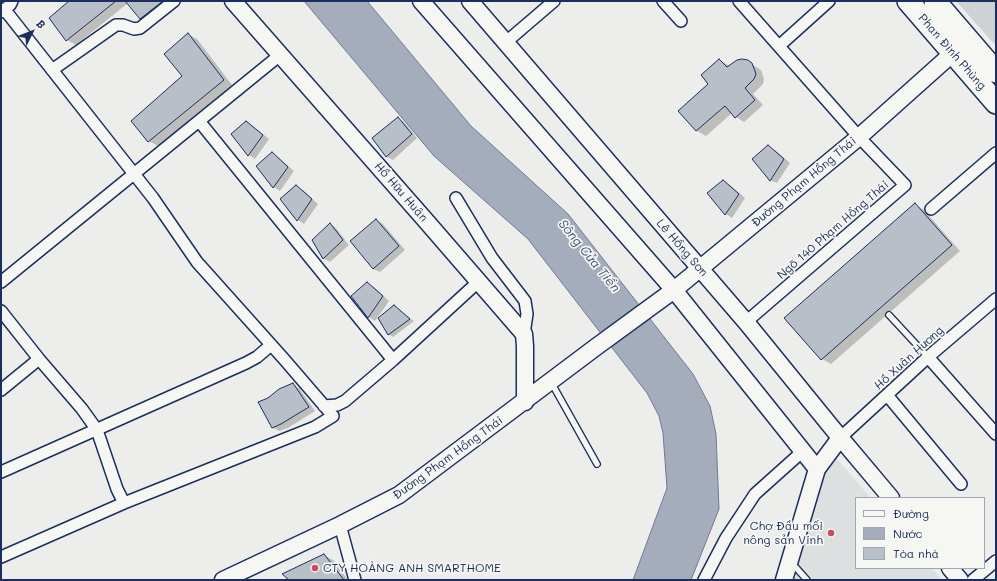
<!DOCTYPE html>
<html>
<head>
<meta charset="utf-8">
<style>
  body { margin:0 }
  #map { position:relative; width:997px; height:581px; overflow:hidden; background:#edeeec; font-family:Mali,sans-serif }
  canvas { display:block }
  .frame { position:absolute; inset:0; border:2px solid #1b2f5e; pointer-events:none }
  .legend { position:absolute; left:855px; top:497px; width:130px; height:72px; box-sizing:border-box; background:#f6f6f2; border:1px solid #9ea6b7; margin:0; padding:5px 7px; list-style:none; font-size:12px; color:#1b2f5e }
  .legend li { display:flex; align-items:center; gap:8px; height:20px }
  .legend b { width:20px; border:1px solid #9ea6b7 }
  .north { position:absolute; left:12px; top:12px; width:40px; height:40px; -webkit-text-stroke:3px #f6f6f2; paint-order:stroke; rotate:48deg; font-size:11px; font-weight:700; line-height:16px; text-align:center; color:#1b2f5e }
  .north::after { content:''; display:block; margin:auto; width:14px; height:18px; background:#1b2f5e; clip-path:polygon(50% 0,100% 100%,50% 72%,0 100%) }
</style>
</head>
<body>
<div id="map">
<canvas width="997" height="581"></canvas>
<div class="frame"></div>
<ul class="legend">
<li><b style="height:5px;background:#f6f6f2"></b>Đường</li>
<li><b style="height:11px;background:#a5acbc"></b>Nước</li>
<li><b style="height:11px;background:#b9bfc8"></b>Tòa nhà</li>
</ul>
<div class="north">B</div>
</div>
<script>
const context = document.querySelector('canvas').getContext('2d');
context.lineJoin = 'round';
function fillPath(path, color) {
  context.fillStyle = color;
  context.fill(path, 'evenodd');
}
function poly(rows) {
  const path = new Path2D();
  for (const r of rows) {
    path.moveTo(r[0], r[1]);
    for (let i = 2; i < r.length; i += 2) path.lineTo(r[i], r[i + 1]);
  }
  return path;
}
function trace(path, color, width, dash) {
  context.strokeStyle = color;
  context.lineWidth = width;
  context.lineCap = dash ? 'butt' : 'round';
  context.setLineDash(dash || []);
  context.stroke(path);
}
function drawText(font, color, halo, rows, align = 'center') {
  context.font = font + ' Mali,sans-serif';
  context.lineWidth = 3.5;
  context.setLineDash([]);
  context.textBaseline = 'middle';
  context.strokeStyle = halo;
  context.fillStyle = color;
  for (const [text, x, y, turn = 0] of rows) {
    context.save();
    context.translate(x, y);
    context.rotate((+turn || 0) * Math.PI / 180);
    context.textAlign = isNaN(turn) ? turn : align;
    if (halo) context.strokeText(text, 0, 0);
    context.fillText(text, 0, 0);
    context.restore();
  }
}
const built = poly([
  [836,458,871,498,856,498,856,568,932,568,942,580,792,580,824,475]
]);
const green = poly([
  [956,1,996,1,996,46]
]);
const water = poly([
  [304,1,367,1,471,126,568,214,693,374,710,406,716,434,719,509,691,580,633,580,667,488,663,433,659,416,647,393,528,239,434,156,304,1]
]);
const shadow = poly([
  [70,1,166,1,149,24,140,18,128,3,76,45,67,40],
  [188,34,197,39,232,85,158,146,149,141,183,77],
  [719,60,730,66,747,61,761,70,764,79,763,84,753,94,763,105,744,122,736,117,732,113,706,136,697,131,679,111,710,84],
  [398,118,404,122,417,138,393,160,386,156],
  [247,122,253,126,269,139,255,159,249,155,232,135],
  [768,146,775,150,790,163,777,183,770,180],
  [272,154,278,157,294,171,280,191,274,187,257,166],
  [723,181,730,185,745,198,732,218,726,214,709,194],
  [296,187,303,190,318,204,304,224,298,220,281,199],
  [915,205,924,210,960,251,831,364,822,359],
  [376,220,383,224,405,250,380,272,373,269],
  [330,224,336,228,349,245,330,262,323,258],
  [367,283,374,287,389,301,375,321,369,317,352,296],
  [394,306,414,321,393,337,388,334],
  [292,385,299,388,315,411,288,428,279,431,272,427,269,399],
  [324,555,333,560,348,580,290,580]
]);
const building = poly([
  [69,1,116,1,66,41,49,18,69,1],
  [125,1,163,1,140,19,125,1],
  [188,33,224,80,148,142,131,121,182,76,164,54,188,33],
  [719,59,727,67,737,60,742,59,748,60,752,63,756,74,754,79,745,88,755,100,735,118,725,106,696,131,678,111,708,84,701,75,719,59],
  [398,117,412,134,386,157,372,138,398,117],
  [246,121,263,135,248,156,231,134,246,121],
  [768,145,784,159,770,181,752,159,768,145],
  [272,152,288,167,273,188,256,166,272,152],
  [723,180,739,194,725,215,707,193,723,180],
  [296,185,312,199,297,221,280,199,296,185],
  [915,203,952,245,821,360,784,318,915,203],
  [376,219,399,246,373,269,350,241,376,219],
  [330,223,343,240,323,259,312,240,330,223],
  [367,282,383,296,368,318,351,296,367,282],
  [394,305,410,319,388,335,378,318,394,305],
  [293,383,309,407,281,424,272,428,258,402,268,398,279,389,293,383],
  [324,554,344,580,289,580,282,574,324,554]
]);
const lane = poly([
  [889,315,928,357],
  [551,382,597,464],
  [791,562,807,580]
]);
const street = poly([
  [663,1,681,21],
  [739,1,859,137,905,185,746,322],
  [1,12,10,5,12,1],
  [505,43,554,1],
  [779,46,829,1],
  [52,70,116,25,123,25,134,29,140,28,174,1],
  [199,121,393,360],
  [456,198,492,258,525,301,527,314,524,334],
  [931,209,996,153],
  [1,282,280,55],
  [1,311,39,359,82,409,97,430,117,489,124,503,315,427,333,416,283,358,197,262,153,198,5,10],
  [928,357,996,434],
  [1,390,39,359],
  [887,395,961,484],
  [324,406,337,405,345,401,393,360,478,282],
  [840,438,928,357,996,299],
  [1,472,246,363,257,357,271,345],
  [340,525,355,580],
  [1,557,124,503],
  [704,580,726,538,755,494,803,451],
  [973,580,996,561]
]);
const secondary = poly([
  [233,1,427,222,524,334,525,346,525,402],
  [421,1,674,290,817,469],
  [470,1,746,322,833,429,891,498],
  [950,568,960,580],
  [223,580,340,525,399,495,596,347,674,290,859,137,953,53],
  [784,580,817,469,840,438]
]);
const highway = poly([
  [908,1,996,103],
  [935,1,996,72]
]);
const markers = [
  [831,533,4,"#d1495b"],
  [315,568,4,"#d1495b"]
];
const streetNames = [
  ["Phan Đình Phùng",952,52,49],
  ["Đường Phạm Hồng Thái",804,182,-40],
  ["Hồ Hữu Huân",401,192,49],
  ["Ngõ 140 Phạm Hồng Thái",833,230,-41],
  ["Lê Hồng Sơn",682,248,49],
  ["Hồ Xuân Hương",909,358,-42],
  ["Đường Phạm Hồng Thái",448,458,-36]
];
const poiNames = [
  ["Chợ Đầu mối",823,526],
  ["nông sản Vinh",823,540],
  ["CTY HOÀNG ANH SMARTHOME",323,568,"left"]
];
const waterNames = [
  ["Sông Cửa Tiền",589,256,51]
];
fillPath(built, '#dde0e1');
fillPath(green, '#ced2d7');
fillPath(water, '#a5acbc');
trace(water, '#6e7a96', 1);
fillPath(shadow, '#0003');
fillPath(building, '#b9bfc8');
trace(building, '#1b2f5e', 1);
trace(lane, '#1b2f5e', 8);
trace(street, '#1b2f5e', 14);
trace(secondary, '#1b2f5e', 19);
trace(highway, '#1b2f5e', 24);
trace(lane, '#f6f6f2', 5.5);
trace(street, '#f6f6f2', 11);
trace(secondary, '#f6f6f2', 16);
trace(highway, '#f6f6f2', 21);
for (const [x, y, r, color] of markers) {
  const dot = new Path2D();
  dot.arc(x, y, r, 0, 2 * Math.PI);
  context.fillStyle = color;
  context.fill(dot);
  trace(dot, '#f6f6f2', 1.5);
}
drawText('12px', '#1b2f5e', '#f6f6f2', streetNames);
drawText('12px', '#1b2f5e', '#f6f6f2', poiNames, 'right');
drawText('italic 13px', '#44547a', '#f6f6f2', waterNames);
</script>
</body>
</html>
